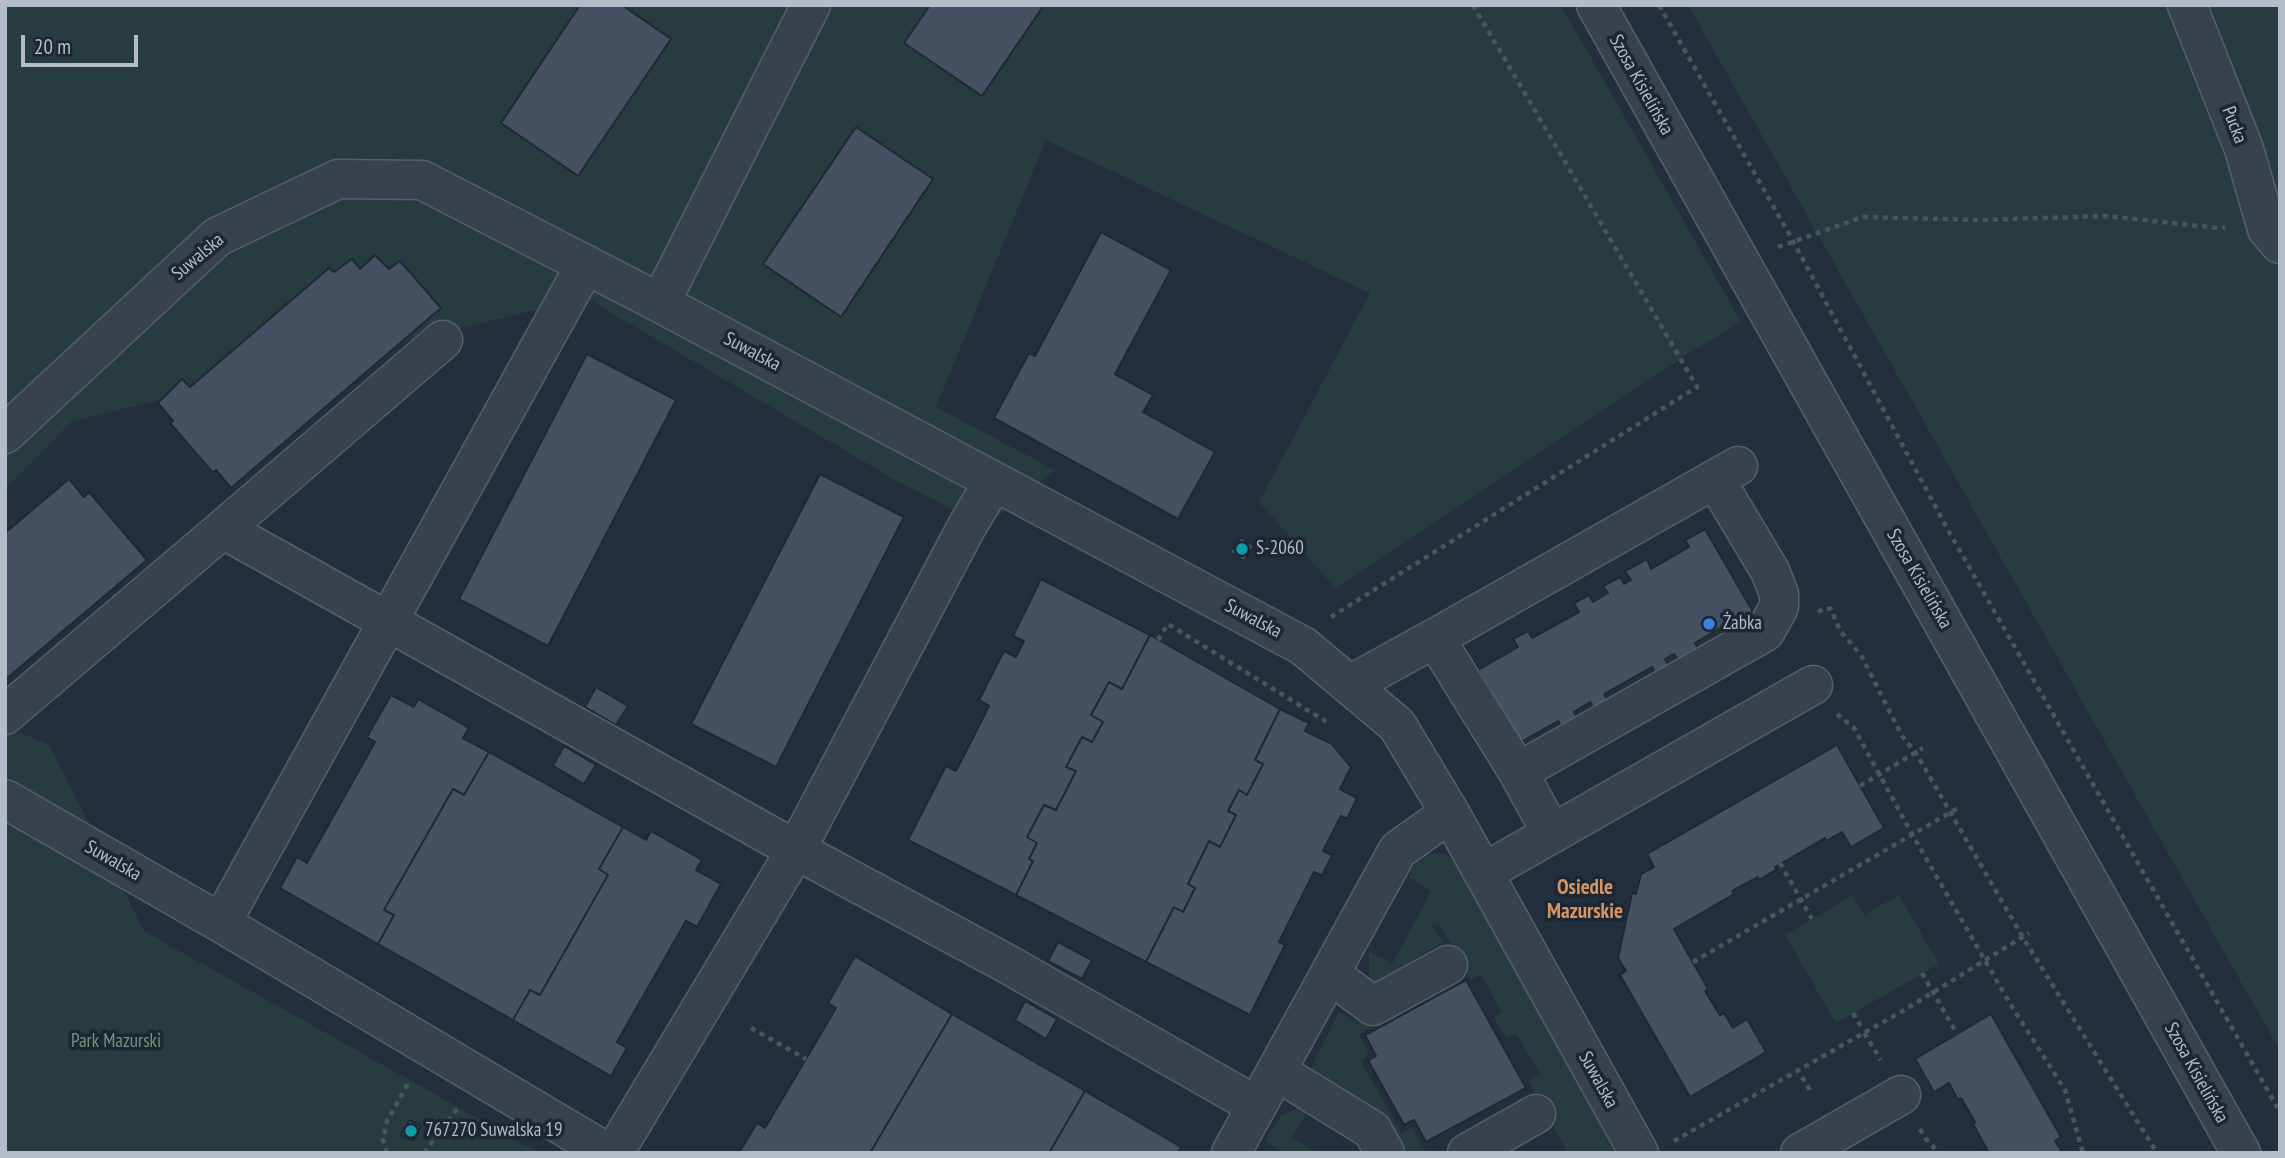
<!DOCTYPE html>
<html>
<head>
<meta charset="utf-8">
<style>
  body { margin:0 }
  #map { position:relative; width:2285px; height:1158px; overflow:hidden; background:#242f3e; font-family:"PT Sans Narrow",sans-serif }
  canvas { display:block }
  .frame { position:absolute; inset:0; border:7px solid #b4bcc9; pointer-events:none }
  .scale { position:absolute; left:21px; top:35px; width:117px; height:32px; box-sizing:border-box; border:4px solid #b4bcc9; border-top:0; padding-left:9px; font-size:21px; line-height:24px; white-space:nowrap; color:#b4bcc9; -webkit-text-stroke:5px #1d2633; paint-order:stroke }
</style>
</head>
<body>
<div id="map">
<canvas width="2285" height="1158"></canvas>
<div class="frame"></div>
<div class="scale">20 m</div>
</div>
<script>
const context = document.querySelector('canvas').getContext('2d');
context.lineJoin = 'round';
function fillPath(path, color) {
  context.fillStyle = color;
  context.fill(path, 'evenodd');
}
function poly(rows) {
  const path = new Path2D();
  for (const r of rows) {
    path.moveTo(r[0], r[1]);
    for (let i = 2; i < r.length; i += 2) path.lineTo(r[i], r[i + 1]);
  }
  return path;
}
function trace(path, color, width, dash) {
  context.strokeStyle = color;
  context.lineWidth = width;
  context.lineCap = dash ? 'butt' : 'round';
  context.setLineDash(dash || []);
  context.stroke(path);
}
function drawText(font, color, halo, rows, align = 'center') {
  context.font = font + ' "PT Sans Narrow",sans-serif';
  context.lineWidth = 7;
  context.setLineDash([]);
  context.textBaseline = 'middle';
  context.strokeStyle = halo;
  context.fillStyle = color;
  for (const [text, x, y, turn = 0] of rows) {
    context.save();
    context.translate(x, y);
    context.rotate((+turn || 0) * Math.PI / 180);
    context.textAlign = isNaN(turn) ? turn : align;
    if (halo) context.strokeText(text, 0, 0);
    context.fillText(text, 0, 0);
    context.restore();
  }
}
const green = poly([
  [5,5,1561,5,1741,322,1686,355,1336,589,1259,502,1370,293,1046,140,936,407,1055,470,984,528,941,503,895,480,586,298,72,421,5,490],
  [1688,5,2280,5,2280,1051],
  [5,726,49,745,144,931,540,1153,5,1153],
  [1435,853,1449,856,1458,866,1615,1153,1566,1153,1567,1151,1528,1081,1539,1073,1516,1033,1507,1039,1494,1018,1502,1012,1481,975,1471,979,1439,924,1432,926,1443,942,1374,983,1369,974,1369,952,1393,963,1431,891,1409,877,1415,862,1423,855],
  [1899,895,1939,964,1836,1023,1785,935,1852,896,1864,915],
  [1383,1010,1387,1016,1359,1035,1369,1053,1361,1061,1401,1133,1412,1128,1427,1153,1399,1153,1308,1073,1339,1012,1358,1024],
  [1297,1109,1306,1114,1292,1137,1318,1153,1286,1153,1265,1141,1281,1115]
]);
const building = poly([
  [580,5,622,5,671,39,578,176,501,123,580,5],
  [930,5,1044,5,982,96,904,43,930,5],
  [856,127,933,179,841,317,763,264,856,127],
  [1101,232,1171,270,1115,374,1153,395,1143,412,1215,452,1178,519,994,418,1029,353,1035,356,1101,232],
  [375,255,389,269,400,261,441,308,231,488,216,470,213,473,170,423,173,421,158,403,182,379,190,387,329,268,334,272,352,259,360,269,375,255],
  [587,354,676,400,548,646,459,599,587,354],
  [820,474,904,517,776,767,691,724,820,474],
  [69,479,84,497,89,492,147,560,5,680,5,533,69,479],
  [1705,529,1756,617,1736,628,1732,621,1695,643,1699,650,1679,662,1674,654,1665,659,1669,666,1656,674,1652,667,1604,694,1608,701,1594,709,1590,702,1574,712,1578,719,1562,728,1558,721,1521,742,1478,670,1518,647,1513,639,1528,631,1532,638,1579,612,1574,603,1589,595,1593,602,1608,593,1603,586,1620,577,1624,584,1631,580,1625,571,1647,559,1651,569,1689,547,1685,540,1705,529],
  [1241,537,1254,546,1244,561,1230,552,1241,537],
  [1041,579,1150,635,1122,689,1109,682,1091,715,1103,722,1092,742,1082,737,1066,767,1076,771,1056,810,1044,805,1027,837,1037,843,1029,859,1033,861,1016,895,908,840,946,766,956,771,989,706,979,700,1004,651,1016,657,1024,641,1013,636,1041,579],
  [1150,635,1280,709,1255,760,1263,764,1247,795,1239,790,1228,811,1236,815,1220,847,1209,841,1188,884,1195,888,1183,912,1174,907,1146,962,1016,895,1033,861,1029,859,1037,843,1027,837,1044,805,1056,810,1076,771,1066,767,1082,737,1092,742,1103,722,1091,715,1109,682,1122,689,1150,635],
  [596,687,628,706,616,725,585,707,596,687],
  [391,695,414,707,418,699,469,728,463,738,489,752,464,795,453,789,384,910,394,915,378,944,280,888,297,857,307,863,375,742,367,737,391,695],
  [1280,709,1309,723,1305,731,1332,744,1351,767,1340,789,1357,798,1347,819,1341,816,1323,851,1332,855,1322,876,1314,872,1279,942,1285,945,1250,1015,1146,962,1174,907,1183,912,1195,888,1188,884,1209,841,1220,847,1236,815,1228,811,1239,790,1247,795,1263,764,1255,760,1280,709],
  [1837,745,1884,828,1851,847,1842,832,1826,841,1825,838,1775,867,1777,869,1759,880,1758,877,1732,891,1734,894,1674,929,1708,989,1705,991,1720,1015,1724,1013,1733,1028,1747,1019,1766,1052,1690,1097,1620,975,1626,971,1618,958,1632,893,1636,894,1641,874,1654,867,1647,854,1837,745],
  [564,746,596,765,584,784,553,766,564,746],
  [489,752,623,827,599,869,608,875,540,995,530,990,513,1020,378,944,394,915,384,910,453,789,464,795,489,752],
  [623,827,646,840,651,831,702,860,696,870,721,884,697,927,686,921,617,1042,627,1048,611,1076,513,1020,530,990,540,995,608,875,599,869,623,827],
  [1058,942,1092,960,1082,979,1048,961,1058,942],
  [855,956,952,1014,870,1153,739,1153,757,1123,765,1128,806,1059,836,1008,828,1003,855,956],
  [1466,980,1526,1088,1426,1142,1414,1120,1404,1125,1368,1060,1376,1056,1365,1035,1466,980],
  [1025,1001,1057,1019,1046,1039,1015,1020,1025,1001],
  [952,1014,1085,1091,1049,1153,870,1153,952,1014],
  [1991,1014,2061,1137,2055,1141,2063,1153,1989,1153,1973,1124,1975,1122,1961,1098,1958,1100,1949,1083,1934,1092,1915,1059,1991,1014],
  [1085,1091,1181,1147,1178,1153,1049,1153,1085,1091],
  [409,1120,421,1126,413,1141,401,1135,409,1120]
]);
const path = poly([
  [1659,5,1793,241,1948,530,2280,1112],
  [1778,247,1863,217,1981,220,2106,216,2219,228,2225,227],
  [1818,612,1825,608,1831,609,1840,631,1861,655,1902,736,1916,753,2022,936,2157,1153],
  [1331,617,1697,387,1473,5],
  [1158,640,1168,624,1330,724],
  [1837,714,1854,728,1912,834,2009,1002,2065,1090,2083,1153],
  [1860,786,1923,748],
  [1780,863,1812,919],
  [1693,962,1958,808],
  [1922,973,1957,1034],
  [1853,1013,1862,1028],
  [751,1028,806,1059],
  [1864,1033,1881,1060],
  [1802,1077,1811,1092],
  [1920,1129,1926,1139,1939,1153],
  [1674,1141,1906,1009,2029,933],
  [387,1153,383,1139,387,1121,410,1080],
  [424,1153,457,1109]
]);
const minor = poly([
  [1596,5,2241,1153],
  [2187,5,2244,149,2267,229,2280,244],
  [660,303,811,5],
  [5,434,217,237,338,179,422,180,660,303,1303,646,1397,725,1450,813,1639,1153],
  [223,529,443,340],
  [1350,685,1435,638],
  [5,715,223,529,796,850,1002,961,1257,1106],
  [1518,772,1765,632,1779,607,1779,594,1770,571,1715,479],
  [5,799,221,923,608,1153],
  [1552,834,1518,772,1435,638,1738,466],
  [1483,873,1813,685],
  [221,923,586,264],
  [1330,974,1373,1006,1448,965],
  [1276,1071,1372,1130,1385,1153],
  [614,1153,796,850,966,528,994,481],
  [1231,1153,1398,850,1450,813],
  [1467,1153,1536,1114],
  [1800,1153,1901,1095]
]);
const markers = [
  [1242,549,7,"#0f9aa8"],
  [1709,624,7,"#3f7fe0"],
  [411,1131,7,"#0f9aa8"]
];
const streetNames = [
  ["Szosa Kisielińska",1641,85,61],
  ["Pucka",2234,125,69],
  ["Suwalska",198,257,-40],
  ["Suwalska",752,352,28],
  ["Szosa Kisielińska",1919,579,60],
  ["Suwalska",1253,619,28],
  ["Suwalska",113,861,30],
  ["Szosa Kisielińska",2196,1073,61],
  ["Suwalska",1598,1080,61]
];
const poiNames = [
  ["S-2060",1256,549],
  ["Żabka",1723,624],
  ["767270 Suwalska 19",425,1131]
];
const parkNames = [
  ["Park Mazurski",116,1042]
];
const neighbourhoodNames = [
  ["Osiedle",1585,888],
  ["Mazurskie",1585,912]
];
fillPath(green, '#263c3f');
fillPath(building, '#455162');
trace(building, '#1f2835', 2);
trace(minor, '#565f6c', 41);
trace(path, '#44595c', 4.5, [5, 5]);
trace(minor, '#38414e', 38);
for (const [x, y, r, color] of markers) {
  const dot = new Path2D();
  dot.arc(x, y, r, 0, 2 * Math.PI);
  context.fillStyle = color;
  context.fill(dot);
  trace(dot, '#1d2633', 2.5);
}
drawText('19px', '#b4bcc9', '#1d2633', streetNames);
drawText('19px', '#b4bcc9', '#1d2633', poiNames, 'left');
drawText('19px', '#6b9a76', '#1d2633', parkNames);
drawText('bold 21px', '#d59563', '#1d2633', neighbourhoodNames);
</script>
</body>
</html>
